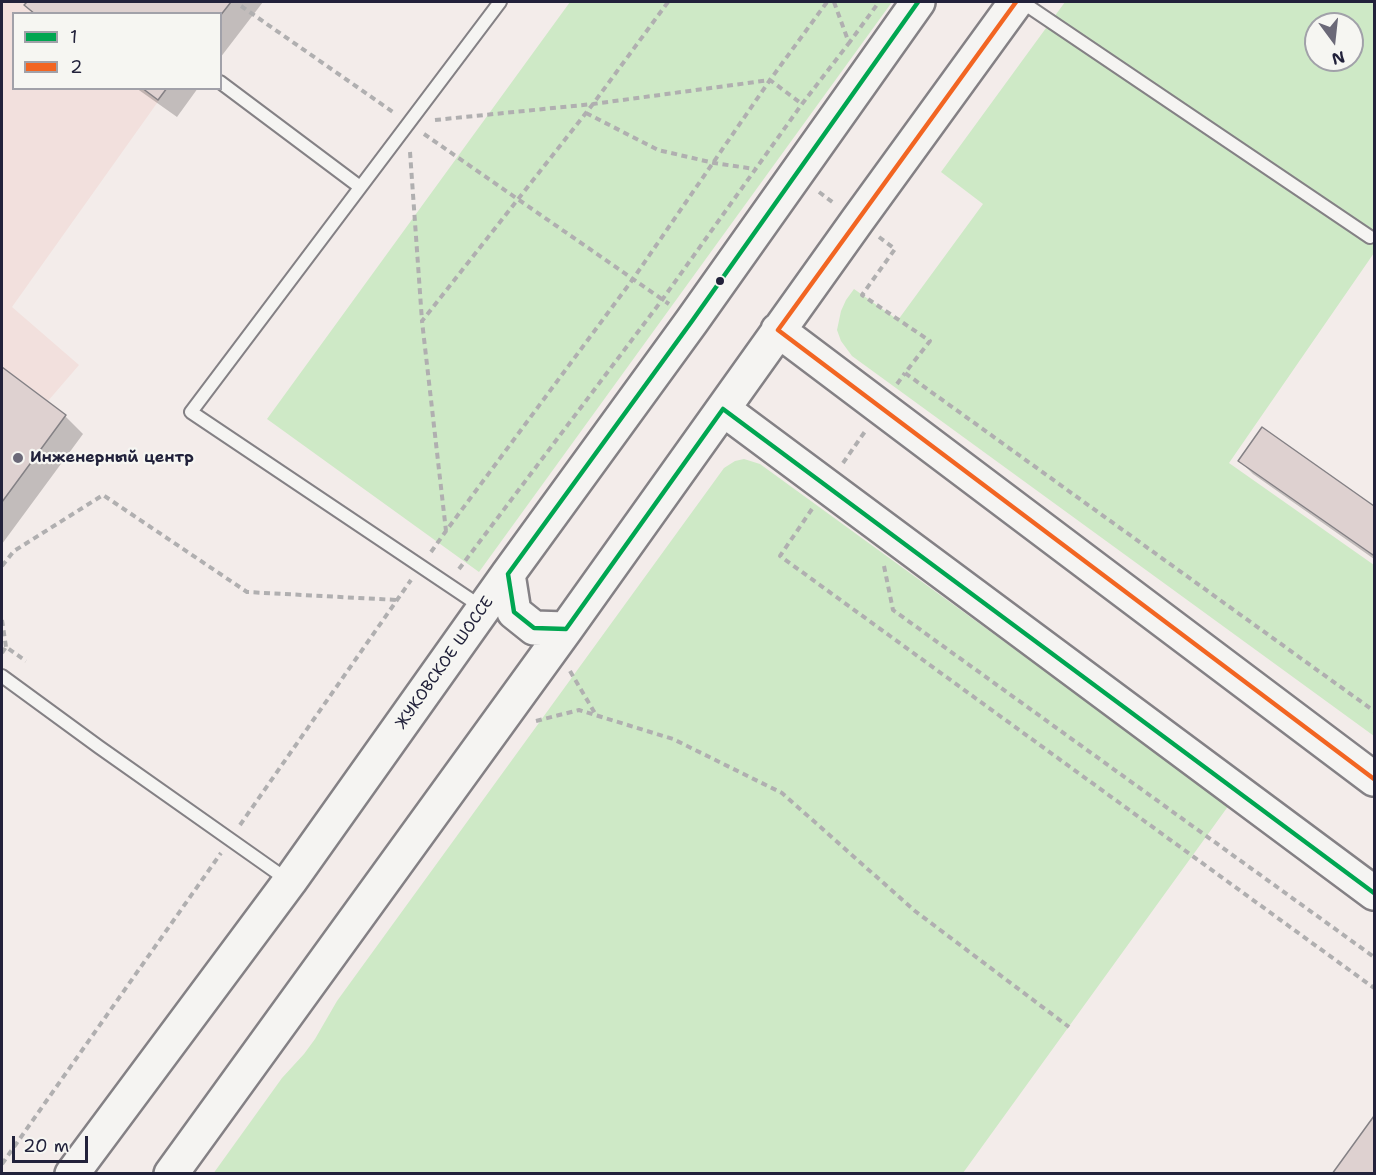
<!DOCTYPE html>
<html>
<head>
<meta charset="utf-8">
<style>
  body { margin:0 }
  #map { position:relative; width:1376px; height:1175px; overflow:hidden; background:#f3ecea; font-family:"Shantell Sans",sans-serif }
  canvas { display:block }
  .frame { position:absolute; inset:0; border:3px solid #22223b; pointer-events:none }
  .legend { position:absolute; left:12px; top:12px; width:210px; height:78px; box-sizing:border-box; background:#f6f6f2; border:2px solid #a1a1a9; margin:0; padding:8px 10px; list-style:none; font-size:18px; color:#22223b }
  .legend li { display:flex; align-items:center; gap:12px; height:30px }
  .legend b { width:30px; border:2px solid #a1a1a9 }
  .north { position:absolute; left:1304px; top:12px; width:60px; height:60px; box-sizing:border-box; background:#f6f6f2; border:2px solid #a1a1a9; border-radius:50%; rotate:165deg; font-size:16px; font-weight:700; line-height:24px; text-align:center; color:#22223b }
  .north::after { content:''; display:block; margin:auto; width:21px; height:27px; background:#6b6978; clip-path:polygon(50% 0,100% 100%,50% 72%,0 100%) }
  .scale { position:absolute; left:12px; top:1136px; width:76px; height:27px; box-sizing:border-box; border:3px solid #22223b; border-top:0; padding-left:8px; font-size:18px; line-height:21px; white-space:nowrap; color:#22223b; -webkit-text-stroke:4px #f6f6f2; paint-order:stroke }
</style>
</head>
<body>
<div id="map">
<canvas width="1376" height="1175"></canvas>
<div class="frame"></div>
<ul class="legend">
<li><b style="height:8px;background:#00a651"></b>1</li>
<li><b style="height:8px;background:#f26522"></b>2</li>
</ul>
<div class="north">N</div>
<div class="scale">20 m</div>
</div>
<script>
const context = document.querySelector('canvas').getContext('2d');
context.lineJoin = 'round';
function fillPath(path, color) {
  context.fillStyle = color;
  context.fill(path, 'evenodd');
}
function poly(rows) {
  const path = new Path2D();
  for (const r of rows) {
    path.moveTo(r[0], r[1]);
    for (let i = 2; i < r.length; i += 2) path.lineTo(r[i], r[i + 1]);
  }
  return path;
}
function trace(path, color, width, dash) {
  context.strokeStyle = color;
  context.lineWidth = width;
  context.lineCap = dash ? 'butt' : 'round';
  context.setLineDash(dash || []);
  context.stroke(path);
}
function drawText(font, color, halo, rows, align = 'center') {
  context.font = font + ' "Shantell Sans",sans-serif';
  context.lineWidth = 4.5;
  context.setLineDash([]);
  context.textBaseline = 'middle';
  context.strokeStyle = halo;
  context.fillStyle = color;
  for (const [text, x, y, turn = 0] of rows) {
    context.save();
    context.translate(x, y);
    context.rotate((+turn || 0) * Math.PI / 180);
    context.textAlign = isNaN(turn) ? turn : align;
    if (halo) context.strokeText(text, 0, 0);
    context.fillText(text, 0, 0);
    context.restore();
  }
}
const built = poly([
  [2,2,231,2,221,16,220,14,14,14,14,88,167,89,12,307,79,365,48,401,66,415,2,502]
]);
const green = poly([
  [570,2,892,2,479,572,267,419],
  [1065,2,1374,2,1374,253,1229,463,1374,565,1374,736,852,356,841,341,837,330,841,311,846,300,854,289,898,320,983,204,941,172],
  [1316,24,1352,24,1352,60,1316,60],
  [744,459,760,464,1229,805,963,1173,213,1174,282,1078,304,1054,315,1039,337,1001,724,468,735,461]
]);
const shadow = poly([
  [29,2,263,2,220,58,220,14,34,14,26,5],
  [136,88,198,88,177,117],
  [2,369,65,416,83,434,2,544],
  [1262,429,1374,508,1374,559,1253,474,1240,461],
  [1374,1119,1374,1174,1334,1174]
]);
const building = poly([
  [27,2,231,2,220,16,220,14,35,14,24,5,27,2],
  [142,88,167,88,158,100,142,88],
  [2,367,66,415,2,502,2,367],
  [1262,427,1374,506,1374,553,1373,555,1238,461,1262,427],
  [1374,1116,1374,1174,1332,1174,1374,1116]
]);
const path = poly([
  [668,2,593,104,422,321,446,531,633,279,770,80,827,2],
  [834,2,849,43,879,2],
  [241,6,393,112],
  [586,113,658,150,714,163,755,169],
  [435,120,593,104,770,80,802,104],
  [424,134,669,304],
  [410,152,422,321],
  [819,192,835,204],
  [879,237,895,249,862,295,930,341,905,373,1374,711],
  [897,384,905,373],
  [843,463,866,430],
  [812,509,780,556,1374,988],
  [431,552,446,531],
  [2,566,14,551,103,495,247,592,397,600],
  [884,566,893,610,1374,957],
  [459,569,662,300,802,104,849,43],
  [2,620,6,647],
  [2,653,6,647,26,661],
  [570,671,596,715],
  [536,721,579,710,673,739,782,793,915,911,1069,1027],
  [240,825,411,580],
  [2,1164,221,853]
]);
const service = poly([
  [1022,2,1370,237],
  [220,82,360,187],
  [483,608,191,412,500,2],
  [2,676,99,747,289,881]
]);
const secondary = poly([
  [778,330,1374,779],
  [723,409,1374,893],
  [508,574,514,612,534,628,566,629],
  [72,1174,290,881,508,574,692,321,918,2],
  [171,1174,566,629,857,221,1016,2]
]);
const bus1 = poly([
  [918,2,692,321,508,574,514,612,534,628,566,629,723,409,1374,893]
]);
const bus2 = poly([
  [1016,2,778,330,1374,779]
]);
const markers = [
  [720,281,5,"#22223b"],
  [18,458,6,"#6b6978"]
];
const poiNames = [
  ["Инженерный центр",30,458]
];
const streetNames = [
  ["ЖУКОВСКОЕ ШОССЕ",445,663,-55]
];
fillPath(built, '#f2e0dd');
fillPath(green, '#cee9c6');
fillPath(shadow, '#0003');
fillPath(building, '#ded1d0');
trace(building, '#848185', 1.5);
trace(service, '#848185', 16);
trace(secondary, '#848185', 38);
trace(path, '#b0afb0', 4, [6, 4.5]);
trace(service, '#f5f4f2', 12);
trace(secondary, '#f5f4f2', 33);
trace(bus1, '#00a651', 4.5);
trace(bus2, '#f26522', 4.5);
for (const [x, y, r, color] of markers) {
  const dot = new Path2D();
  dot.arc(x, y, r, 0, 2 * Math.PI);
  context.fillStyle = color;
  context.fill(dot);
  trace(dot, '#f6f6f2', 2);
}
drawText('bold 16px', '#22223b', '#f6f6f2', poiNames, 'left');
drawText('16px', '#22223b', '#f6f6f2', streetNames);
</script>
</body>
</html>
